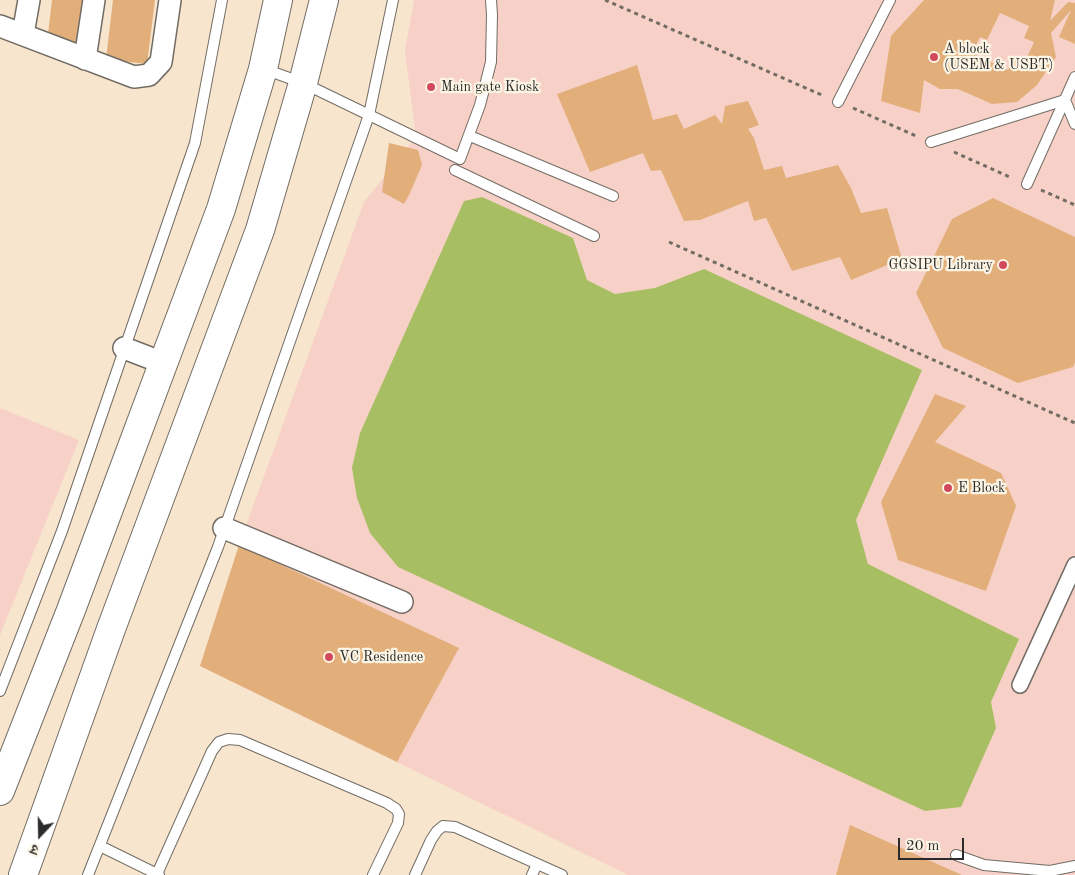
<!DOCTYPE html>
<html>
<head>
<meta charset="utf-8">
<style>
  body { margin:0 }
  #map { position:relative; width:1075px; height:875px; overflow:hidden; background:#f7e5cd; font-family:"Old Standard TT","Noto Serif Devanagari",serif }
  canvas { display:block }
  .north { position:absolute; left:15px; top:810px; width:50px; height:50px; -webkit-text-stroke:4px #fcf5e5; paint-order:stroke; rotate:201deg; font-size:14px; font-weight:700; line-height:20px; text-align:center; color:#2b2b2b }
  .north::after { content:''; display:block; margin:auto; width:18px; height:22px; background:#2b2b2b; clip-path:polygon(50% 0,100% 100%,50% 72%,0 100%) }
  .scale { position:absolute; left:898px; top:838px; width:66px; height:22px; box-sizing:border-box; border:2px solid #2b2b2b; border-top:0; padding-left:6px; font-size:15px; line-height:18px; white-space:nowrap; color:#2b2b2b; -webkit-text-stroke:4px #fcf5e5; paint-order:stroke }
</style>
</head>
<body>
<div id="map">
<canvas width="1075" height="875"></canvas>
<div class="north">उ</div>
<div class="scale">20 m</div>
</div>
<script>
const context = document.querySelector('canvas').getContext('2d');
context.lineJoin = 'round';
function fillPath(path, color) {
  context.fillStyle = color;
  context.fill(path, 'evenodd');
}
function poly(rows) {
  const path = new Path2D();
  for (const r of rows) {
    path.moveTo(r[0], r[1]);
    for (let i = 2; i < r.length; i += 2) path.lineTo(r[i], r[i + 1]);
  }
  return path;
}
function trace(path, color, width, dash) {
  context.strokeStyle = color;
  context.lineWidth = width;
  context.lineCap = dash ? 'butt' : 'round';
  context.setLineDash(dash || []);
  context.stroke(path);
}
function drawText(font, color, halo, rows, align = 'center') {
  context.font = font + ' "Old Standard TT",serif';
  context.lineWidth = 4.5;
  context.setLineDash([]);
  context.textBaseline = 'middle';
  context.strokeStyle = halo;
  context.fillStyle = color;
  for (const [text, x, y, turn = 0] of rows) {
    context.save();
    context.translate(x, y);
    context.rotate((+turn || 0) * Math.PI / 180);
    context.textAlign = isNaN(turn) ? turn : align;
    if (halo) context.strokeText(text, 0, 0);
    context.fillText(text, 0, 0);
    context.restore();
  }
}
const built = poly([
  [414,0,1075,0,1075,875,628,875,200,666,239,545,364,202,416,137,405,50],
  [0,408,79,440,0,635]
]);
const green = poly([
  [482,197,573,238,587,280,615,294,655,288,704,269,922,370,856,520,868,564,1019,639,991,702,996,728,961,807,925,811,398,567,370,533,357,498,352,468,360,433,464,201]
]);
const building = poly([
  [52,0,86,0,81,46,47,42],
  [113,0,155,0,147,64,106,59],
  [924,0,1055,0,1050,21,1068,2,1075,3,1075,44,1059,37,1071,10,1051,33,1056,57,1037,85,1017,102,992,104,958,89,940,89,924,80,920,113,881,101,891,36],
  [1000,13,1029,26,1024,38,1034,42,1025,62,1014,57,1008,70,963,49,968,41,976,45,980,37,987,40],
  [637,65,653,120,677,114,684,129,715,115,722,124,725,106,748,101,759,125,748,129,754,138,764,170,782,166,786,178,838,165,851,188,861,213,887,208,902,259,851,280,840,257,792,271,766,218,754,221,748,201,700,220,684,221,661,170,651,171,643,153,590,172,557,94],
  [389,143,418,150,422,165,410,193,404,204,382,192],
  [993,198,1075,237,1075,362,1073,367,1018,383,943,348,916,293,952,219],
  [935,394,966,406,935,442,1001,473,1016,506,986,591,898,560,881,502],
  [239,545,459,648,397,762,200,666],
  [850,825,962,875,836,875]
]);
const path = poly([
  [605,0,824,96],
  [853,108,916,136],
  [954,152,1012,178],
  [1041,190,1075,205],
  [669,242,1075,423]
]);
const service = poly([
  [264,69,303,83,460,159,480,105,491,62,492,15,491,0],
  [838,102,890,0],
  [470,136,613,196],
  [931,142,1065,100,1075,124],
  [455,170,594,236],
  [1027,184,1075,77],
  [0,691,62,531,195,143,222,0],
  [100,846,159,875],
  [956,855,984,865,1050,871,1075,866],
  [157,874,212,751,219,742,228,739,240,740,387,803,396,809,399,814,398,823,373,875],
  [88,875,218,547,369,115,393,0],
  [415,875,431,840,437,831,443,826,455,827,562,875],
  [532,875,537,864]
]);
const pedestrian = poly([
  [1020,685,1075,565]
]);
const minor = poly([
  [0,26,134,77,149,75,161,62,170,0],
  [23,34,29,0],
  [85,59,94,0],
  [124,348,163,363],
  [224,528,402,602]
]);
const secondary = poly([
  [0,791,71,610,221,209,263,69,278,0],
  [23,875,111,629,260,230,303,83,324,0]
]);
const markers = [
  [934,57,5,"#d1495b"],
  [431,87,5,"#d1495b"],
  [1003,265,5,"#d1495b"],
  [948,488,5,"#d1495b"],
  [329,657,5,"#d1495b"]
];
const poiNames = [
  ["A block",944,49],
  ["(USEM & USBT)",944,65],
  ["Main gate Kiosk",441,87],
  ["GGSIPU Library",993,265,"right"],
  ["E Block",958,488],
  ["VC Residence",339,657]
];
fillPath(built, '#f7d1c7');
fillPath(green, '#a8be63');
fillPath(building, '#e2af7b');
trace(service, '#726c64', 12);
trace(pedestrian, '#726c64', 18);
trace(minor, '#726c64', 24);
trace(secondary, '#726c64', 30);
trace(path, '#726c64', 3, [4, 4]);
trace(service, '#fff', 10);
trace(pedestrian, '#fff', 15);
trace(minor, '#fff', 21);
trace(secondary, '#fff', 28);
for (const [x, y, r, color] of markers) {
  const dot = new Path2D();
  dot.arc(x, y, r, 0, 2 * Math.PI);
  context.fillStyle = color;
  context.fill(dot);
  trace(dot, '#fcf5e5', 2);
}
drawText('14px', '#2b2b2b', '#fcf5e5', poiNames, 'left');
</script>
</body>
</html>
